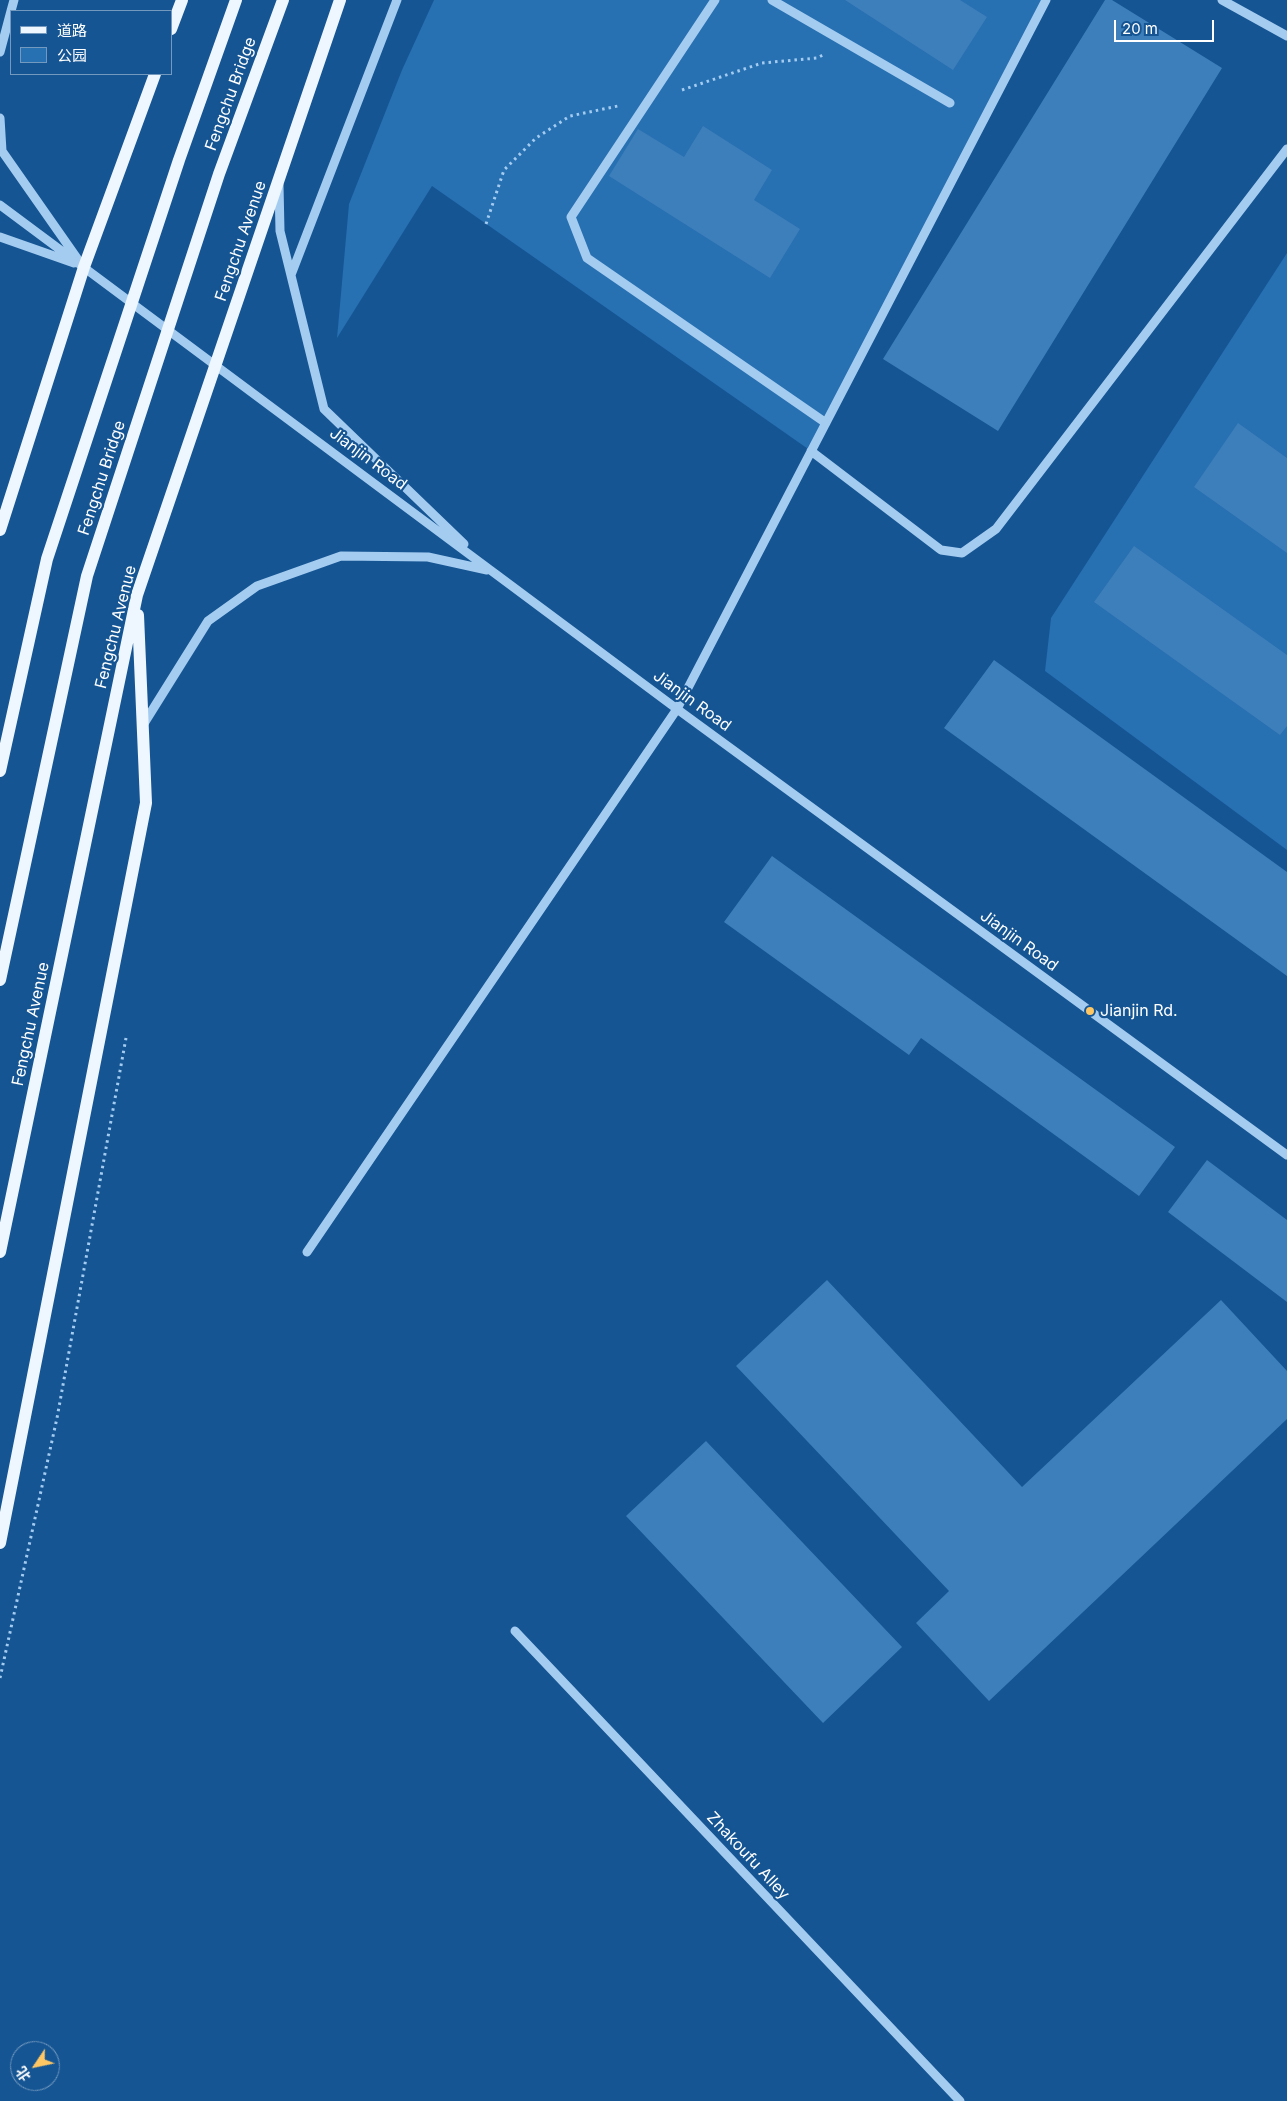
<!DOCTYPE html>
<html>
<head>
<meta charset="utf-8">
<style>
  body { margin:0 }
  #map { position:relative; width:1287px; height:2101px; overflow:hidden; background:#155593; font-family:Inter,"Noto Sans SC",sans-serif }
  canvas { display:block }
  .legend { position:absolute; left:10px; top:10px; width:162px; height:65px; box-sizing:border-box; background:#155593; border:1px solid #7399be; margin:0; padding:6px 9px; list-style:none; font-size:15px; color:#fff }
  .legend li { display:flex; align-items:center; gap:10px; height:25px }
  .legend b { width:25px; border:1px solid #7399be }
  .north { position:absolute; left:10px; top:2041px; width:50px; height:50px; box-sizing:border-box; background:#155593; border:1px solid #7399be; border-radius:50%; rotate:236deg; font-size:14px; font-weight:700; line-height:20px; text-align:center; color:#fff }
  .north::after { content:''; display:block; margin:auto; width:18px; height:22px; background:#ffc764; clip-path:polygon(50% 0,100% 100%,50% 72%,0 100%) }
  .scale { position:absolute; left:1114px; top:20px; width:100px; height:22px; box-sizing:border-box; border:2px solid #fff; border-top:0; padding-left:6px; font-size:15px; line-height:18px; white-space:nowrap; color:#fff; -webkit-text-stroke:4px #155593; paint-order:stroke }
</style>
</head>
<body>
<div id="map">
<canvas width="1287" height="2101"></canvas>
<ul class="legend">
<li><b style="height:6px;background:#eef6ff"></b>道路</li>
<li><b style="height:14px;background:#2770b2"></b>公园</li>
</ul>
<div class="north">北</div>
<div class="scale">20 m</div>
</div>
<script>
const context = document.querySelector('canvas').getContext('2d');
context.lineJoin = 'round';
function fillPath(path, color) {
  context.fillStyle = color;
  context.fill(path, 'evenodd');
}
function poly(rows) {
  const path = new Path2D();
  for (const r of rows) {
    path.moveTo(r[0], r[1]);
    for (let i = 2; i < r.length; i += 2) path.lineTo(r[i], r[i + 1]);
  }
  return path;
}
function trace(path, color, width, dash) {
  context.strokeStyle = color;
  context.lineWidth = width;
  context.lineCap = dash ? 'butt' : 'round';
  context.setLineDash(dash || []);
  context.stroke(path);
}
function drawText(font, color, halo, rows, align = 'center') {
  context.font = font + ' Inter,sans-serif';
  context.lineWidth = 4.5;
  context.setLineDash([]);
  context.textBaseline = 'middle';
  context.strokeStyle = halo;
  context.fillStyle = color;
  for (const [text, x, y, turn = 0] of rows) {
    context.save();
    context.translate(x, y);
    context.rotate((+turn || 0) * Math.PI / 180);
    context.textAlign = isNaN(turn) ? turn : align;
    if (halo) context.strokeText(text, 0, 0);
    context.fillText(text, 0, 0);
    context.restore();
  }
}
const green = poly([
  [434,0,1046,0,811,451,432,186,337,338,349,204,402,70],
  [1287,253,1287,850,1045,671,1051,618]
]);
const building = poly([
  [845,0,960,0,987,17,953,70],
  [1105,0,1112,0,1222,68,998,431,883,359],
  [703,126,772,170,754,200,800,229,770,278,609,176,638,129,684,157],
  [1238,423,1287,458,1287,553,1194,487],
  [1134,546,1287,655,1287,726,1280,735,1094,602],
  [994,660,1287,872,1287,976,944,728],
  [772,856,1175,1147,1139,1196,921,1038,909,1055,724,922],
  [1207,1160,1287,1220,1287,1302,1168,1212],
  [827,1280,1022,1487,1221,1300,1287,1371,1287,1419,989,1701,916,1623,949,1591,736,1366],
  [706,1441,902,1647,823,1723,626,1516]
]);
const path = poly([
  [682,90,762,63,817,58,823,55],
  [486,224,504,170,536,138,570,116,618,106],
  [0,1678,57,1418,126,1038]
]);
const minor = poly([
  [715,0,571,217,587,258,826,423],
  [772,0,950,103],
  [1222,0,1287,36],
  [11,11,14,0],
  [0,52,11,11],
  [0,118,2,151,79,261],
  [279,185,280,231,324,409,464,544],
  [0,205,677,709,1287,1155],
  [0,237,74,263],
  [291,275,397,0],
  [811,451,941,550,962,553,996,529,1287,149],
  [143,725,208,621,257,586,341,556,428,557,487,570],
  [307,1252,677,709,1046,0],
  [515,1631,960,2101]
]);
const major = poly([
  [171,29,182,0],
  [0,530,84,267,155,74],
  [0,1252,137,595,340,0],
  [0,1543,146,803,138,615]
]);
const majorBridge = poly([
  [0,771,47,559,179,160,236,0],
  [0,980,87,576,219,174,283,0]
]);
const markers = [
  [1090,1011,5,"#ffc764"]
];
const streetNames = [
  ["Fengchu Bridge",231,94,-70],
  ["Fengchu Avenue",241,241,-71],
  ["Jianjin Road",368,459,37],
  ["Fengchu Bridge",102,478,-72],
  ["Fengchu Avenue",116,627,-76],
  ["Jianjin Road",692,701,36],
  ["Jianjin Road",1019,941,36],
  ["Fengchu Avenue",31,1024,-78],
  ["Zhakoufu Alley",748,1856,47]
];
const poiNames = [
  ["Jianjin Rd.",1100,1011]
];
fillPath(green, '#2770b2');
fillPath(building, '#3d7fbb');
trace(path, '#a4ccf1', 3, [2.5, 4]);
trace(minor, '#a4ccf1', 9);
trace(major, '#eef6ff', 12);
trace(majorBridge, '#eef6ff', 12);
for (const [x, y, r, color] of markers) {
  const dot = new Path2D();
  dot.arc(x, y, r, 0, 2 * Math.PI);
  context.fillStyle = color;
  context.fill(dot);
  trace(dot, '#155593', 2);
}
drawText('16px', '#fff', '#155593', streetNames);
drawText('16px', '#fff', '#155593', poiNames, 'left');
</script>
</body>
</html>
